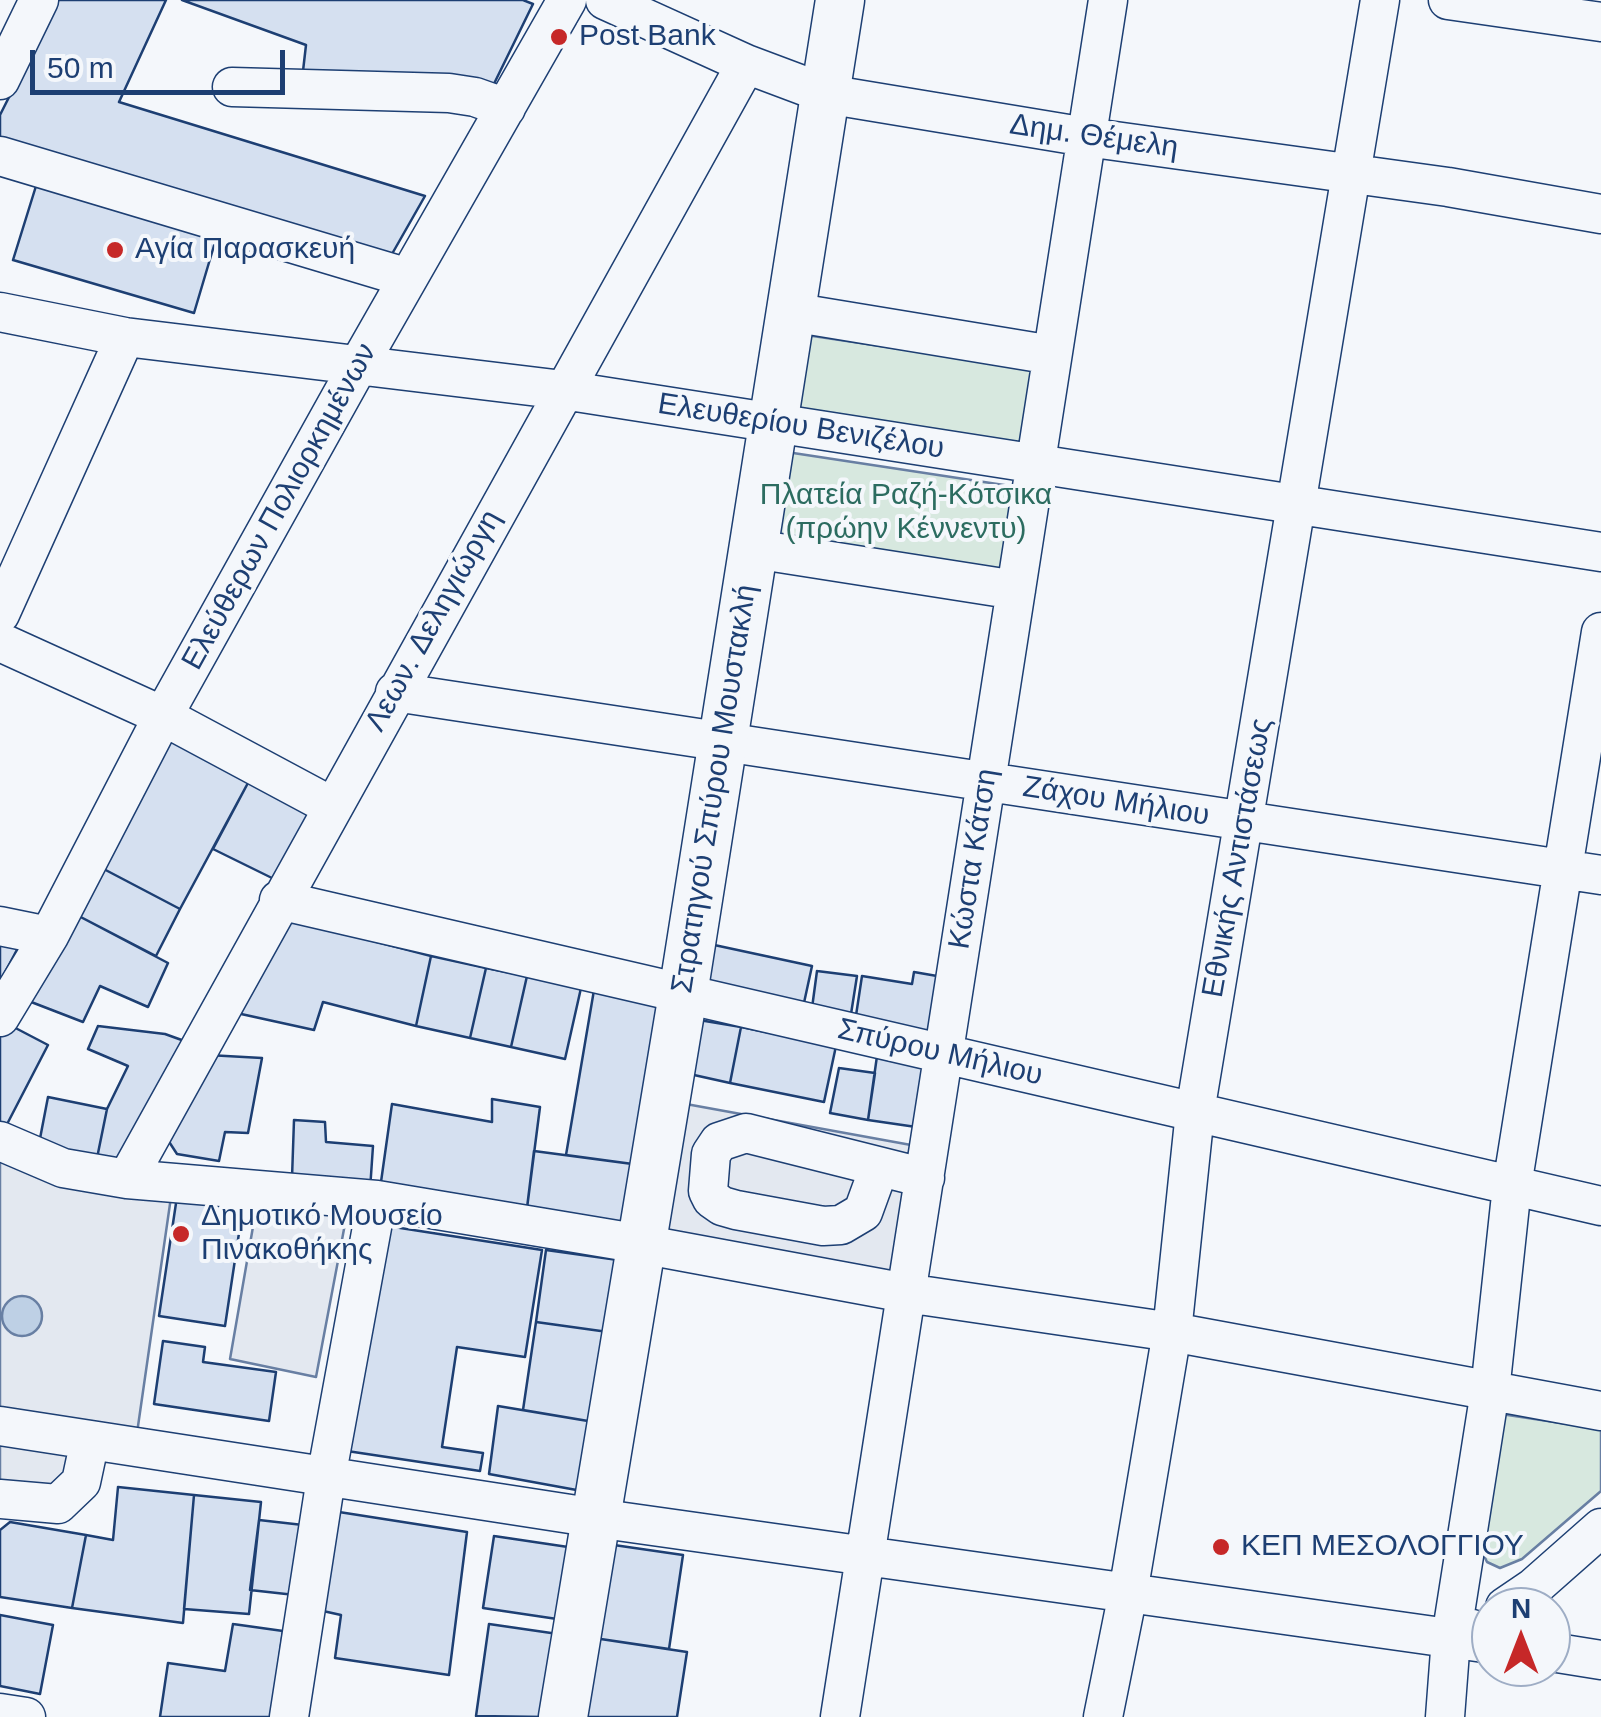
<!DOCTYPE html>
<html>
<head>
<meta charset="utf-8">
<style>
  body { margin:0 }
  #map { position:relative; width:1601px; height:1717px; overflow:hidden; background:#f4f7fb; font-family:Arial,sans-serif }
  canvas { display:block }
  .north { position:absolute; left:1471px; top:1587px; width:100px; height:100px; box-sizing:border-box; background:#f4f7fb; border:2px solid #9eadc5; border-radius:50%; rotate:0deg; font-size:28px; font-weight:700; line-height:40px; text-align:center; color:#1d3f73 }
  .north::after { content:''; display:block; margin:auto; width:35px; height:45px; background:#c62828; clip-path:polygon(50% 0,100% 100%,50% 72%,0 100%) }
  .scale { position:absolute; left:30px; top:50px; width:255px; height:45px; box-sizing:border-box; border:5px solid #1d3f73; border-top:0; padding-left:12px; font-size:30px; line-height:35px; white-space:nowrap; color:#1d3f73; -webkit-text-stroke:8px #f4f7fb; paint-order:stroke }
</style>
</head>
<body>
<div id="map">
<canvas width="1601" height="1717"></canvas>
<div class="north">N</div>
<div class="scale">50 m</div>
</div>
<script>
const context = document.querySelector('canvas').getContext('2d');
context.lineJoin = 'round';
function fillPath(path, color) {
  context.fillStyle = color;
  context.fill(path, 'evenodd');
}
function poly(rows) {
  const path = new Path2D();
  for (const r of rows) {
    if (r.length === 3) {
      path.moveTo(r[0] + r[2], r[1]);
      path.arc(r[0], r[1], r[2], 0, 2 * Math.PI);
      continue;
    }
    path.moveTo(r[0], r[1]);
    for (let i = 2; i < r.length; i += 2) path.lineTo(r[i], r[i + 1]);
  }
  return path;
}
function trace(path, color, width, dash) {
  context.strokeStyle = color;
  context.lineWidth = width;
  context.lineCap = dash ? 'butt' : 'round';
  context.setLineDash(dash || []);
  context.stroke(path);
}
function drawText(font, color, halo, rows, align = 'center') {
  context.font = font + ' Arial,sans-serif';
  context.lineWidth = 8;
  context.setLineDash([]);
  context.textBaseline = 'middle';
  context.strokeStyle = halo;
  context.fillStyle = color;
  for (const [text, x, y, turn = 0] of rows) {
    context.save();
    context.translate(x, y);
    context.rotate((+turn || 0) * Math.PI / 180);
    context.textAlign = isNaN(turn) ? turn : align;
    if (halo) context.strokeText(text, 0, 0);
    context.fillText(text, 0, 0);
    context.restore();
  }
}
const green = poly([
  [799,334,1037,369,1025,445,788,410,799,334],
  [780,451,1017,487,1004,573,767,536,780,451],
  [1501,1414,1601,1429,1601,1491,1522,1559,1500,1568,1487,1562,1482,1551,1501,1414]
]);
const parking = poly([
  [675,1102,922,1147,902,1285,651,1239,675,1102],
  [0,1141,171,1197,135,1447,90,1441,81,1482,0,1499,0,1141],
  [258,1198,348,1208,316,1377,230,1359,258,1198]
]);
const water = poly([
  [22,1316,20]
]);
const building = poly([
  [58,0,166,0,119,102,425,196,388,261,0,145,0,115,58,0],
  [182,0,523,0,533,4,489,94,303,71,306,45,182,0],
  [36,186,216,239,194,313,13,260,36,186],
  [165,737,249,781,180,909,98,866,165,737],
  [249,781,314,811,276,880,213,849,249,781],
  [98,866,180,909,156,956,73,913,98,866],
  [73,913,168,963,148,1007,100,986,83,1022,26,1000,73,913],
  [285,918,431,956,416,1026,323,1002,314,1030,232,1012,285,918],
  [0,940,20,944,0,982,0,940],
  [705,943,812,966,802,1012,695,988,705,943],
  [431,956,486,968,470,1038,416,1026,431,956],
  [486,968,527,976,511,1047,470,1038,486,968],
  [817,971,857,976,851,1014,812,1008,817,971],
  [914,972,937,976,928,1033,855,1022,862,976,912,984,914,972],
  [527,976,581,988,565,1059,511,1047,527,976],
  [594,990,669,1005,640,1165,566,1155,594,990],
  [693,1019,741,1027,730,1083,685,1073,693,1019],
  [4,1022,48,1045,4,1130,0,1128,0,1030,4,1022],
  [98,1026,165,1034,190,1043,126,1167,96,1163,107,1109,128,1066,88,1049,98,1026],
  [741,1027,836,1046,824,1102,730,1083,741,1027],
  [208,1055,262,1058,248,1133,225,1132,219,1161,177,1154,164,1134,208,1055],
  [877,1056,932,1064,923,1128,868,1120,877,1056],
  [839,1068,875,1073,868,1120,830,1113,839,1068],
  [48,1097,107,1109,96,1163,38,1149,48,1097],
  [492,1099,540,1107,526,1216,380,1189,392,1104,492,1122,492,1099],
  [294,1120,325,1122,326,1142,373,1146,370,1190,292,1178,294,1120],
  [534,1151,640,1165,628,1232,526,1216,534,1151],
  [178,1190,244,1200,225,1326,159,1316,178,1190],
  [381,1225,542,1250,525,1357,457,1347,442,1447,483,1453,480,1471,347,1451,381,1225],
  [546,1250,618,1260,608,1332,536,1322,546,1250],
  [536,1322,608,1332,594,1422,523,1410,536,1322],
  [163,1341,205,1347,203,1362,276,1372,269,1421,154,1404,163,1341],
  [498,1406,594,1422,582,1491,489,1474,498,1406],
  [118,1487,194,1495,183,1623,72,1608,86,1535,113,1540,118,1487],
  [194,1495,261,1502,249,1614,184,1609,194,1495],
  [339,1512,467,1532,449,1675,335,1658,341,1615,323,1611,339,1512],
  [259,1520,303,1525,295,1595,250,1590,259,1520],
  [10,1522,86,1535,72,1608,0,1597,0,1530,10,1522],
  [494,1536,568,1547,557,1619,483,1608,494,1536],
  [607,1544,683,1555,669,1649,594,1638,607,1544],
  [0,1615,53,1625,40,1694,0,1686,0,1615],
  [233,1624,283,1631,271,1717,160,1717,168,1663,225,1671,233,1624],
  [489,1624,558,1634,546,1717,476,1716,489,1624],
  [594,1638,687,1652,677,1717,582,1717,594,1638]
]);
const minor = poly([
  [605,0,746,64,826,94,1086,137,1448,187,1601,214],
  [1448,0,1601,22],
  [0,80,39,0],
  [232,87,449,93,475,97,506,108],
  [0,156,408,278],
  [0,312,125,337,563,390,1601,552],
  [791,312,1052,355],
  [754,549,1016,590],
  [0,614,125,337],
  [0,642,163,716,331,806],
  [395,692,1601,875],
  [279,900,1601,1206],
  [0,926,49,936],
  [0,1017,49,936,163,716,358,366,567,0],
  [0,1141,63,1168,127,1179,377,1200,641,1244,906,1293,1172,1332,1601,1411],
  [879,1168,863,1212,841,1225,823,1226,736,1210,722,1206,712,1199,708,1191,711,1154,719,1142,746,1133,925,1178],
  [127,1179,746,64],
  [0,1426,596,1518,1491,1644],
  [0,1499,58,1504,81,1482,90,1440],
  [1505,1607,1533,1588,1601,1528],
  [1451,1638,1490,1391,1512,1186,1601,632],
  [1551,1652,1601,1660],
  [0,1713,26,1717],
  [289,1717,326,1478,377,1200],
  [840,1717,1108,0],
  [1103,1717,1128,1593,1172,1332,1195,1112,1380,0],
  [1445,1717,1451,1638,1472,1629]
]);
const major = poly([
  [563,1717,683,994,840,0]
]);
const markers = [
  [559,37,10,"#c62828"],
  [115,250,10,"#c62828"],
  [181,1234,10,"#c62828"],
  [1221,1547,10,"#c62828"]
];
const poiNames = [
  ["Post Bank",579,37],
  ["Αγία Παρασκευή",135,250],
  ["Δημοτικό Μουσείο",201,1217],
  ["Πινακοθήκης",201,1251],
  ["ΚΕΠ ΜΕΣΟΛΟΓΓΙΟΥ",1241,1547]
];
const streetNames = [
  ["Δημ. Θέμελη",1094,137,8],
  ["Ελευθερίου Βενιζέλου",801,427,9],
  ["Ελεύθερων Πολιορκημένων",280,507,-61],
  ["Λεων. Δεληγιώργη",434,621,-61],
  ["Στρατηγού Σπύρου Μουστακλή",715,789,-81],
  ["Ζάχου Μήλιου",1116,802,9],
  ["Εθνικής Αντιστάσεως",1238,858,-80],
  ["Κώστα Κάτση",974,859,-81],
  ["Σπύρου Μήλιου",940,1053,13]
];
const parkNames = [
  ["Πλατεία Ραζή-Κότσικα",906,496],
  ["(πρώην Κέννεντυ)",906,530]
];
fillPath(green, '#d7e8df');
trace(green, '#687fa3', 2.5);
fillPath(parking, '#e3e8f0');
trace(parking, '#687fa3', 2.5);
fillPath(water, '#bed0e5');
trace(water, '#687fa3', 2.5);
fillPath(building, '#d5e0f0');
trace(building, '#1d3f73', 2.5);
trace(minor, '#1d3f73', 41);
trace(major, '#1d3f73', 51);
trace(minor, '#f4f7fb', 38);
trace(major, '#f4f7fb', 48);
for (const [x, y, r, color] of markers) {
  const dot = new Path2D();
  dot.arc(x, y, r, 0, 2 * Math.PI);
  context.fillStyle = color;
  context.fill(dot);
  trace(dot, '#f4f7fb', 4);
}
drawText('30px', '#1d3f73', '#f4f7fb', poiNames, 'left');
drawText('30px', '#1d3f73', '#f4f7fb', streetNames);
drawText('30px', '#2c6c60', '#f4f7fb', parkNames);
</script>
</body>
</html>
